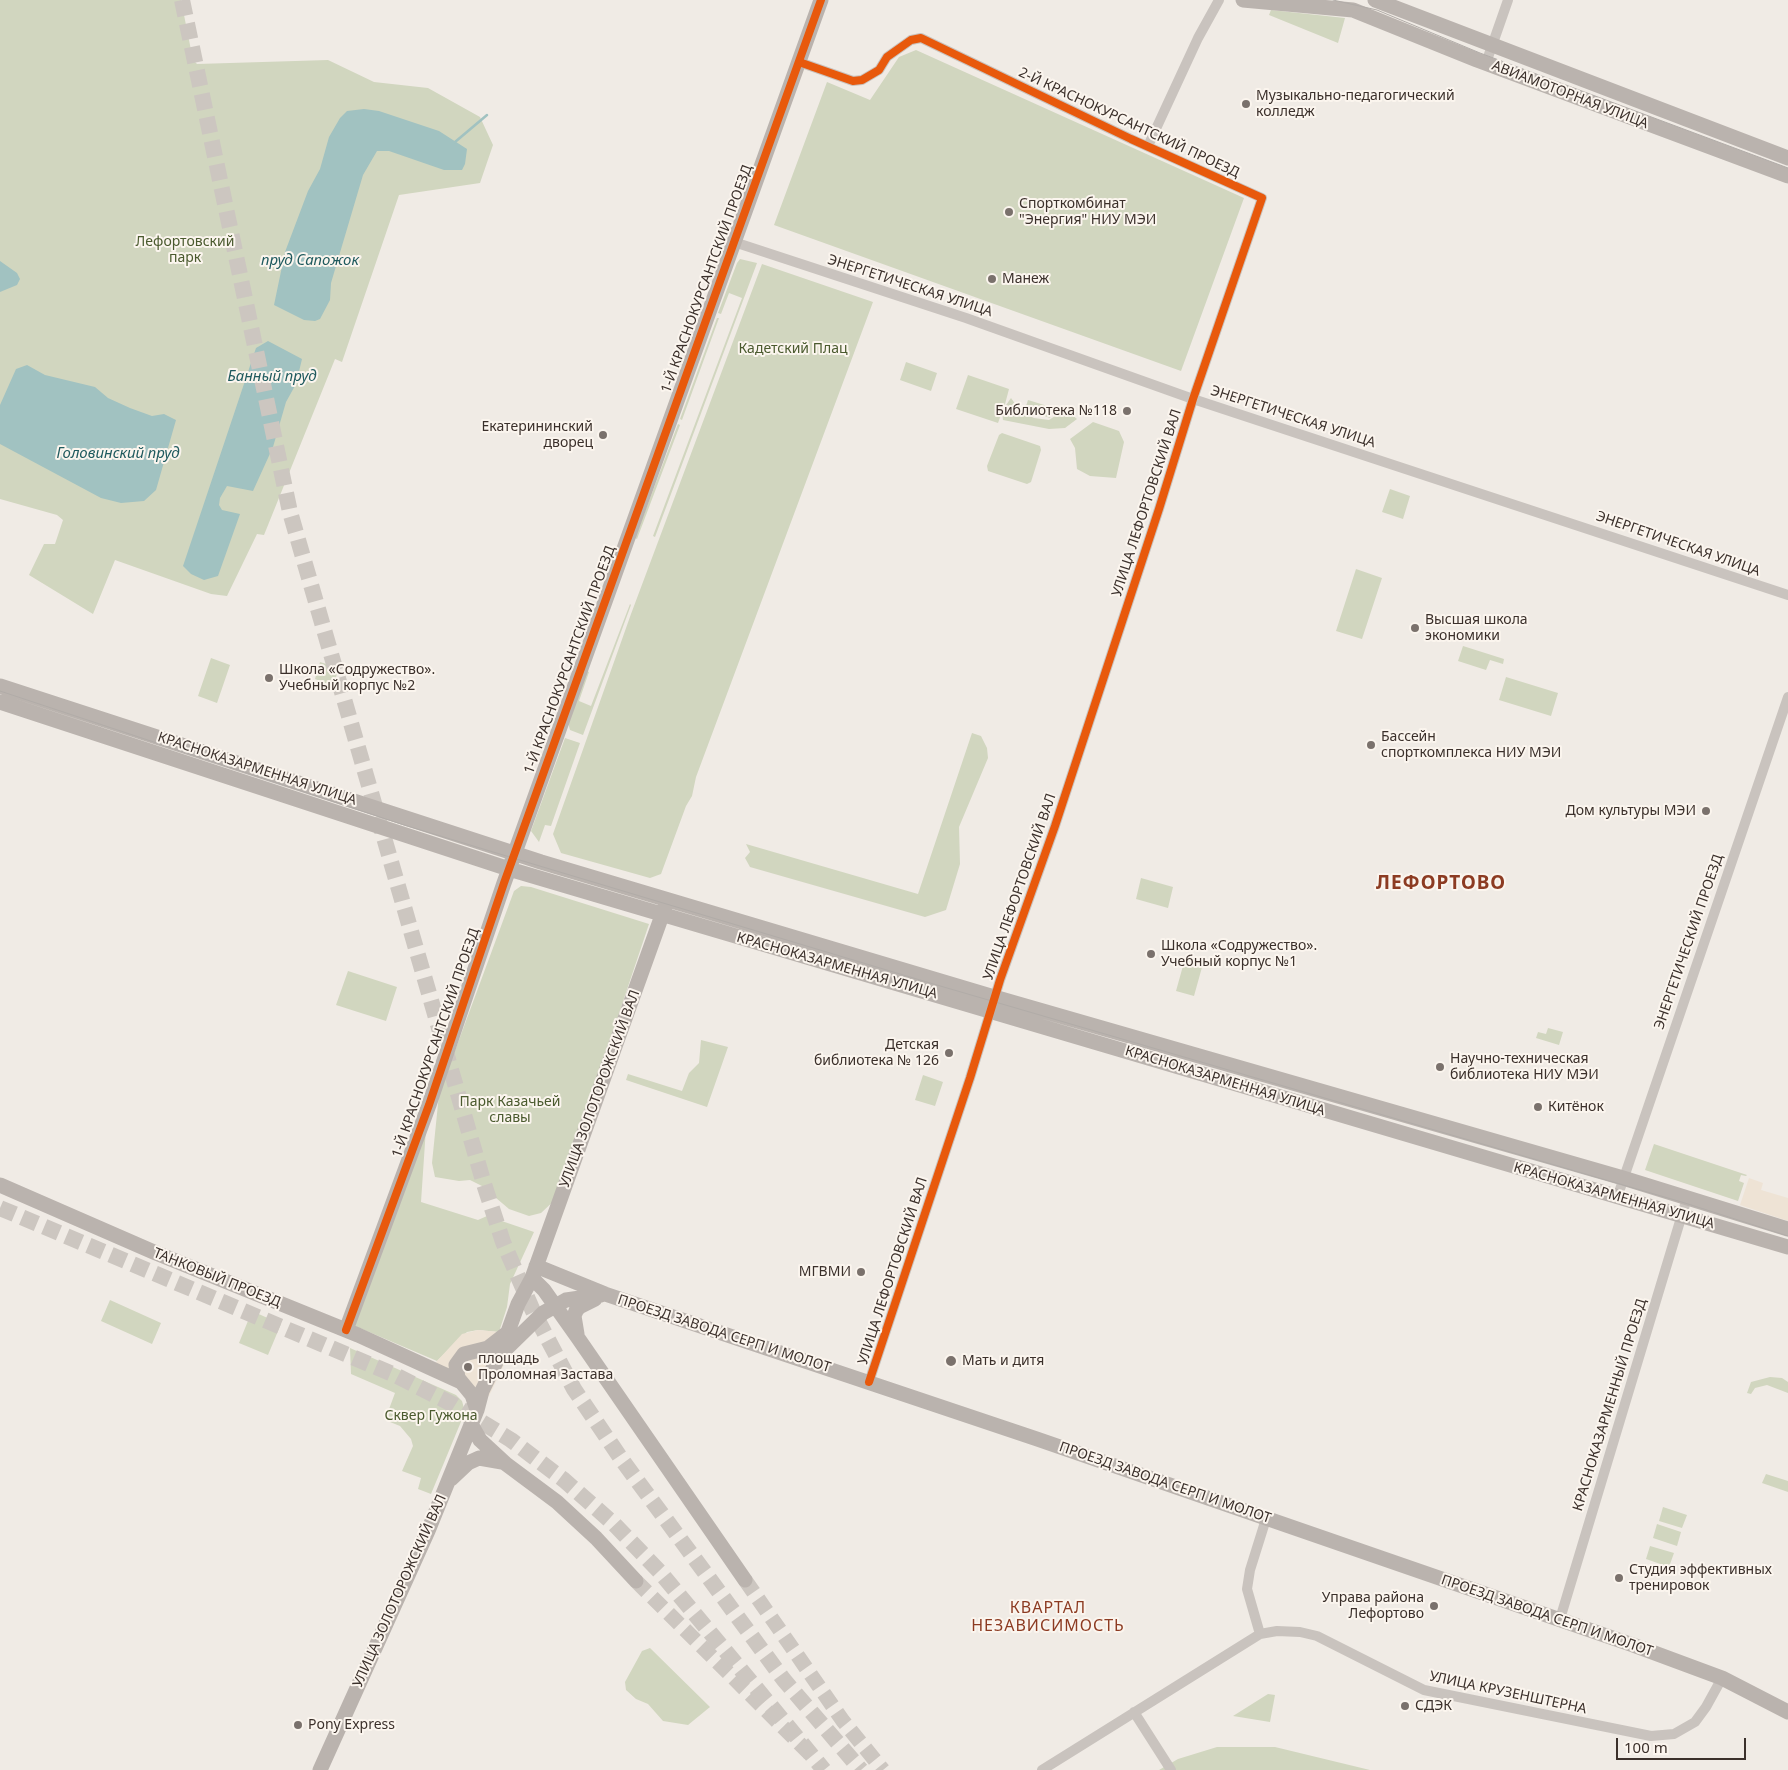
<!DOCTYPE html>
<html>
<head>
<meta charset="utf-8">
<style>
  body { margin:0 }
  #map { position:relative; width:1788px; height:1770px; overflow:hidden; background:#f0ebe5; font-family:"Noto Sans",sans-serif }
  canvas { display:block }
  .scale { position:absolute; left:1616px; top:1738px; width:130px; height:22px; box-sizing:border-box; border:2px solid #3b302b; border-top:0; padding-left:6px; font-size:15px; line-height:18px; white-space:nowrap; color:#3b302b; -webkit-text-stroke:4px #fbf5ee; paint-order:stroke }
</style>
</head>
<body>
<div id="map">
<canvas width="1788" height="1770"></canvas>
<div class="scale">100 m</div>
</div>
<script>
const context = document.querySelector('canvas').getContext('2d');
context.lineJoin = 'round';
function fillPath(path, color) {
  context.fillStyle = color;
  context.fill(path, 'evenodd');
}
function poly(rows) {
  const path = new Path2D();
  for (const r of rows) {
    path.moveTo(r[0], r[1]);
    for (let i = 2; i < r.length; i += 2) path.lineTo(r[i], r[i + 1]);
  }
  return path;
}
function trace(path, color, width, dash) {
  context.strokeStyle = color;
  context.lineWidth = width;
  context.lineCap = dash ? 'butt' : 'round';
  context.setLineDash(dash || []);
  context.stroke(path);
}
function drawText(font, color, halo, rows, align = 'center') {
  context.font = font + ' "Noto Sans",sans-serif';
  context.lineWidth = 4;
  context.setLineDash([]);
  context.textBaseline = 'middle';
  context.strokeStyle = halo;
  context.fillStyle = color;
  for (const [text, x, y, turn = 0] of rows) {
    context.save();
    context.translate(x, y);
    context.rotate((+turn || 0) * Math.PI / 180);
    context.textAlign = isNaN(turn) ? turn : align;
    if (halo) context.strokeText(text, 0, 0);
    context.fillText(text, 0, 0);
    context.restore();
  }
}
const green = poly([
  [0,0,181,0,193,60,197,64,328,60,374,82,428,88,480,117,493,145,480,183,399,195,342,362,335,359,264,535,257,534,227,596,211,594,115,560,93,614,29,575,44,544,55,544,63,520,57,515,0,499],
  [1271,10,1345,18,1338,43,1269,15],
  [916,50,1244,198,1181,371,774,225,827,82,870,100,899,57],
  [740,259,757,263,655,537,653,536,742,298,729,293,721,314,718,313,737,263],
  [762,264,873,302,696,777,692,796,686,806,661,874,650,878,561,853,553,834,631,614],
  [717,318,719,318,682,420,680,419],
  [906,362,937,373,931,391,900,380],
  [968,375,1009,389,1004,408,1011,398,1021,412,1034,418,1049,420,1061,412,1070,413,1077,419,1065,428,1049,429,1003,420,1002,412,998,423,956,409],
  [1028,400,1054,408,1050,418,1025,409],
  [1093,422,1119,431,1124,442,1116,478,1090,476,1077,469,1075,448,1070,439],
  [678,424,680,425,637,539,635,538],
  [1002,433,1040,446,1041,450,1031,482,1027,484,988,471,987,466,999,435],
  [1390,489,1410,496,1403,519,1382,512],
  [1356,569,1382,578,1362,639,1336,631],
  [630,604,631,605,583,735,570,730,568,723,587,671,589,672,579,701,591,706],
  [1463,646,1504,659,1503,664,1490,660,1486,670,1458,661],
  [211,658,230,665,217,703,198,696],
  [320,662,339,668,333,686,315,679],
  [1506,677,1558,693,1551,716,1499,700],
  [972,733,981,736,987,748,988,758,959,827,960,864,946,910,925,917,750,867,745,858,750,852,746,844,918,894],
  [565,738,580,743,551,826,545,825,539,842,531,831],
  [1141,878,1173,887,1168,908,1136,899],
  [521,886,531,887,649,924,557,1198,541,1213,529,1216,509,1209,482,1186,470,1180,459,1181,435,1177,432,1163,439,1094,514,891],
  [1186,955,1204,960,1194,996,1176,991],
  [348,971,397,987,386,1021,336,1005],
  [1548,1028,1563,1032,1559,1045,1536,1038,1538,1032,1546,1034],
  [701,1040,728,1047,707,1107,626,1080,628,1074,682,1091,689,1073,699,1063],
  [923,1075,943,1082,935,1106,915,1100],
  [426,1128,421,1202,478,1220,487,1216,534,1232,510,1284,507,1307,499,1332,478,1330,467,1332,437,1361,355,1326,355,1323],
  [1654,1144,1747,1175,1746,1176,1741,1175,1739,1181,1744,1183,1738,1201,1645,1170],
  [110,1300,161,1323,152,1344,101,1321],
  [252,1311,281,1324,268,1355,239,1343],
  [350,1348,456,1395,462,1401,465,1412,431,1494,418,1489,421,1478,402,1471,413,1446,411,1439,400,1426,385,1420,395,1393,351,1374],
  [1770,1377,1782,1378,1788,1382,1788,1393,1767,1385,1755,1388,1751,1394,1747,1393,1751,1382],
  [1766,1474,1788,1481,1788,1492,1762,1483],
  [1663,1507,1687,1515,1682,1528,1659,1521],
  [1657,1524,1681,1532,1677,1546,1653,1538],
  [1650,1546,1674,1553,1669,1567,1646,1559],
  [650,1648,710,1707,688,1725,663,1721,648,1704,636,1699,626,1690,625,1682,642,1651],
  [1268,1694,1275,1695,1270,1722,1233,1716],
  [1217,1747,1275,1747,1370,1770,1159,1770,1178,1759]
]);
const plaza = poly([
  [1749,1178,1763,1183,1761,1190,1788,1198,1788,1221,1740,1205],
  [478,1330,499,1332,510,1352,489,1396,431,1373,437,1361,462,1334]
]);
const water = poly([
  [364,109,379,111,439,131,467,149,465,164,462,170,444,170,389,151,377,151,363,175,331,283,330,300,320,319,315,321,304,320,274,305,285,252,308,191,320,169,329,137,340,118,347,111],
  [0,261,17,273,20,279,17,285,0,292],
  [268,341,302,359,296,384,286,402,273,447,253,491,227,486,220,498,219,505,222,510,240,514,218,576,204,580,191,574,183,566,256,348],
  [27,365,45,375,95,387,108,398,130,408,152,416,164,414,176,420,156,490,144,501,121,503,101,498,0,444,0,405,16,369]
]);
const stream = poly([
  [455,142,487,115]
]);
const secondaryTunnel = poly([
  [745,1580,843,1721,883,1770],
  [636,1581,812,1756]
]);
const primaryTunnel = poly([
  [182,0,290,512,484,1184,503,1242,533,1311,574,1389,622,1460,784,1680,861,1770],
  [0,1208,395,1375,454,1405,511,1440,564,1480,614,1524,660,1572,824,1770]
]);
const street = poly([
  [799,62,853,81,862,80,879,70,887,57,911,40,921,38,1131,139,1262,198,1193,399,1159,509,1055,826,1000,980,970,1078,869,1382],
  [1486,63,1508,0],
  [1148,146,1198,38,1219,0],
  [734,242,966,318,1193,399,1788,595],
  [1617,1198,1788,697],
  [1560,1619,1687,1198],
  [1260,1634,1247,1589,1250,1570,1266,1519],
  [1134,1712,1171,1770],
  [1042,1770,1260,1634,1277,1631,1300,1632,1317,1636,1424,1690,1651,1736,1674,1734,1695,1722,1706,1707,1722,1678]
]);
const secondary = poly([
  [1243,0,1353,10,1477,60,1788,176],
  [1375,0,1788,158],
  [0,686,541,862,994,997,1623,1178,1788,1229],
  [0,702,509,869,1788,1247],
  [0,1185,156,1253,358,1335,461,1382],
  [536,1266,605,1294,1037,1439,1633,1645,1722,1678,1788,1712],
  [532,1278,544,1290,578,1338,745,1580],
  [346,1330,429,1105,504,883,821,0],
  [577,1334,574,1316,576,1311,579,1307,595,1299],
  [504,1351,543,1313,566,1300,601,1295],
  [477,1410,472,1395,458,1378,456,1365,464,1354,488,1348,506,1334],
  [471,1424,480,1440,506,1464,557,1502,596,1538,636,1581],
  [451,1479,468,1463,479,1458,502,1462],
  [320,1770,428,1531,477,1410,482,1391,500,1354,518,1304,532,1278,665,907]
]);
const tram = poly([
  [1333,0,1377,10,1480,53,1788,168],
  [0,691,404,825,513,858,930,983,1685,1203,1788,1236]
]);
const cycleway = poly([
  [799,62,853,81,862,80,879,70,887,57,911,40,921,38,1131,139,1262,198,1193,399,1159,509,1055,826,1000,980,970,1078,869,1382],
  [346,1330,429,1105,504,883,821,0]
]);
const markers = [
  [1246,104,5,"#7a716c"],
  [1009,212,5,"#7a716c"],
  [992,279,5,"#7a716c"],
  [1127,411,5,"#7a716c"],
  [603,435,5,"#7a716c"],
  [1415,628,5,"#7a716c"],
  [269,678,5,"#7a716c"],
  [1371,745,5,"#7a716c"],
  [1706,811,5,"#7a716c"],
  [1151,954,5,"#7a716c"],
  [949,1053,5,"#7a716c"],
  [1440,1067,5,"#7a716c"],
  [1538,1107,5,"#7a716c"],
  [861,1272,5,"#7a716c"],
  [951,1361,6,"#7a716c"],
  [468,1367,5,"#7a716c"],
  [1619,1578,5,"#7a716c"],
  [1434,1606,5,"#7a716c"],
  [1405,1706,5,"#7a716c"],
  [298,1725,5,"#7a716c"]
];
const streetNames = [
  ["АВИАМОТОРНАЯ УЛИЦА",1570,95,21],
  ["2-Й КРАСНОКУРСАНТСКИЙ ПРОЕЗД",1129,123,25],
  ["1-Й КРАСНОКУРСАНТСКИЙ ПРОЕЗД",707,279,-70],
  ["ЭНЕРГЕТИЧЕСКАЯ УЛИЦА",910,286,18],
  ["ЭНЕРГЕТИЧЕСКАЯ УЛИЦА",1293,417,18],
  ["УЛИЦА ЛЕФОРТОВСКИЙ ВАЛ",1147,503,-72],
  ["ЭНЕРГЕТИЧЕСКАЯ УЛИЦА",1678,544,19],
  ["1-Й КРАСНОКУРСАНТСКИЙ ПРОЕЗД",570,660,-70],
  ["КРАСНОКАЗАРМЕННАЯ УЛИЦА",257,769,18],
  ["УЛИЦА ЛЕФОРТОВСКИЙ ВАЛ",1020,887,-71],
  ["ЭНЕРГЕТИЧЕСКИЙ ПРОЕЗД",1689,942,-71],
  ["КРАСНОКАЗАРМЕННАЯ УЛИЦА",837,966,16],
  ["1-Й КРАСНОКУРСАНТСКИЙ ПРОЕЗД",436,1043,-71],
  ["КРАСНОКАЗАРМЕННАЯ УЛИЦА",1225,1081,17],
  ["УЛИЦА ЗОЛОТОРОЖСКИЙ ВАЛ",600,1089,-70],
  ["КРАСНОКАЗАРМЕННАЯ УЛИЦА",1614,1196,16],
  ["УЛИЦА ЛЕФОРТОВСКИЙ ВАЛ",893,1271,-72],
  ["ТАНКОВЫЙ ПРОЕЗД",217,1278,22],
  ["ПРОЕЗД ЗАВОДА СЕРП И МОЛОТ",724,1334,18],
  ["КРАСНОКАЗАРМЕННЫЙ ПРОЕЗД",1610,1405,-73],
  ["ПРОЕЗД ЗАВОДА СЕРП И МОЛОТ",1165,1483,19],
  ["УЛИЦА ЗОЛОТОРОЖСКИЙ ВАЛ",400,1591,-66],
  ["ПРОЕЗД ЗАВОДА СЕРП И МОЛОТ",1547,1616,19],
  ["УЛИЦА КРУЗЕНШТЕРНА",1508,1693,12]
];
const poiNames = [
  ["Музыкально-педагогический",1256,96],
  ["колледж",1256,112],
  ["Спорткомбинат",1019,204],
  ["\"Энергия\" НИУ МЭИ",1019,220],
  ["Манеж",1002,279],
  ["Библиотека №118",1117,411,"right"],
  ["Екатерининский",593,427,"right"],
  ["дворец",593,443,"right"],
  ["Высшая школа",1425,620],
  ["экономики",1425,636],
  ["Школа «Содружество».",279,670],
  ["Учебный корпус №2",279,686],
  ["Бассейн",1381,737],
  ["спорткомплекса НИУ МЭИ",1381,753],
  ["Дом культуры МЭИ",1696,811,"right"],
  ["Школа «Содружество».",1161,946],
  ["Учебный корпус №1",1161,962],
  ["Детская",939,1045,"right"],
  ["библиотека № 126",939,1061,"right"],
  ["Научно-техническая",1450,1059],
  ["библиотека НИУ МЭИ",1450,1075],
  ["Китёнок",1548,1107],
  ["МГВМИ",851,1272,"right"],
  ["площадь",478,1359],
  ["Проломная Застава",478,1375],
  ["Мать и дитя",962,1361],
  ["Студия эффективных",1629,1570],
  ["тренировок",1629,1586],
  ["Управа района",1424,1598,"right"],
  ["Лефортово",1424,1614,"right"],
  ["СДЭК",1415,1706],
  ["Pony Express",308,1725]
];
const parkNames = [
  ["Лефортовский",185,242],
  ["парк",185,258],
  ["Кадетский Плац",793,349],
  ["Парк Казачьей",510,1102],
  ["славы",510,1118],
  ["Сквер Гужона",431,1416]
];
const waterNames = [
  ["пруд Сапожок",310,261],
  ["Банный пруд",272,377],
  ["Головинский пруд",118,454]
];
const quarterNames = [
  ["КВАРТАЛ",1048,1608],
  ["НЕЗАВИСИМОСТЬ",1048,1626]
];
const districtNames = [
  ["ЛЕФОРТОВО",1441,884]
];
fillPath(green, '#d1d6bf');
fillPath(plaza, '#eee3d5');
fillPath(water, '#a1c2c1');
trace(stream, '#a1c2c1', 2.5);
trace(secondaryTunnel, '#ccc6c0', 15, [15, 8]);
trace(primaryTunnel, '#ccc6c0', 16, [16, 8]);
trace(street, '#c9c3be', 10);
trace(secondary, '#bab3ae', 15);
trace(tram, '#b1aca8', 1);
trace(cycleway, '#e8590c', 8);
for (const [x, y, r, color] of markers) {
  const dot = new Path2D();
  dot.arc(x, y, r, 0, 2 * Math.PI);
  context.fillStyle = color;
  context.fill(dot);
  trace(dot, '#fbf5ee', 2);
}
drawText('14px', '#3b302b', '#fbf5ee', streetNames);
drawText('14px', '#3b302b', '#fbf5ee', poiNames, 'left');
drawText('14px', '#4a5a2e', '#fbf5ee', parkNames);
drawText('italic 15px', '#1f5a5e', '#fbf5ee', waterNames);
context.letterSpacing = '1px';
drawText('16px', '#8c3b22', '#fbf5ee', quarterNames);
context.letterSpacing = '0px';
context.letterSpacing = '1px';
drawText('bold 19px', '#8c3b22', '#fbf5ee', districtNames);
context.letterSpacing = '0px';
</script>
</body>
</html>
